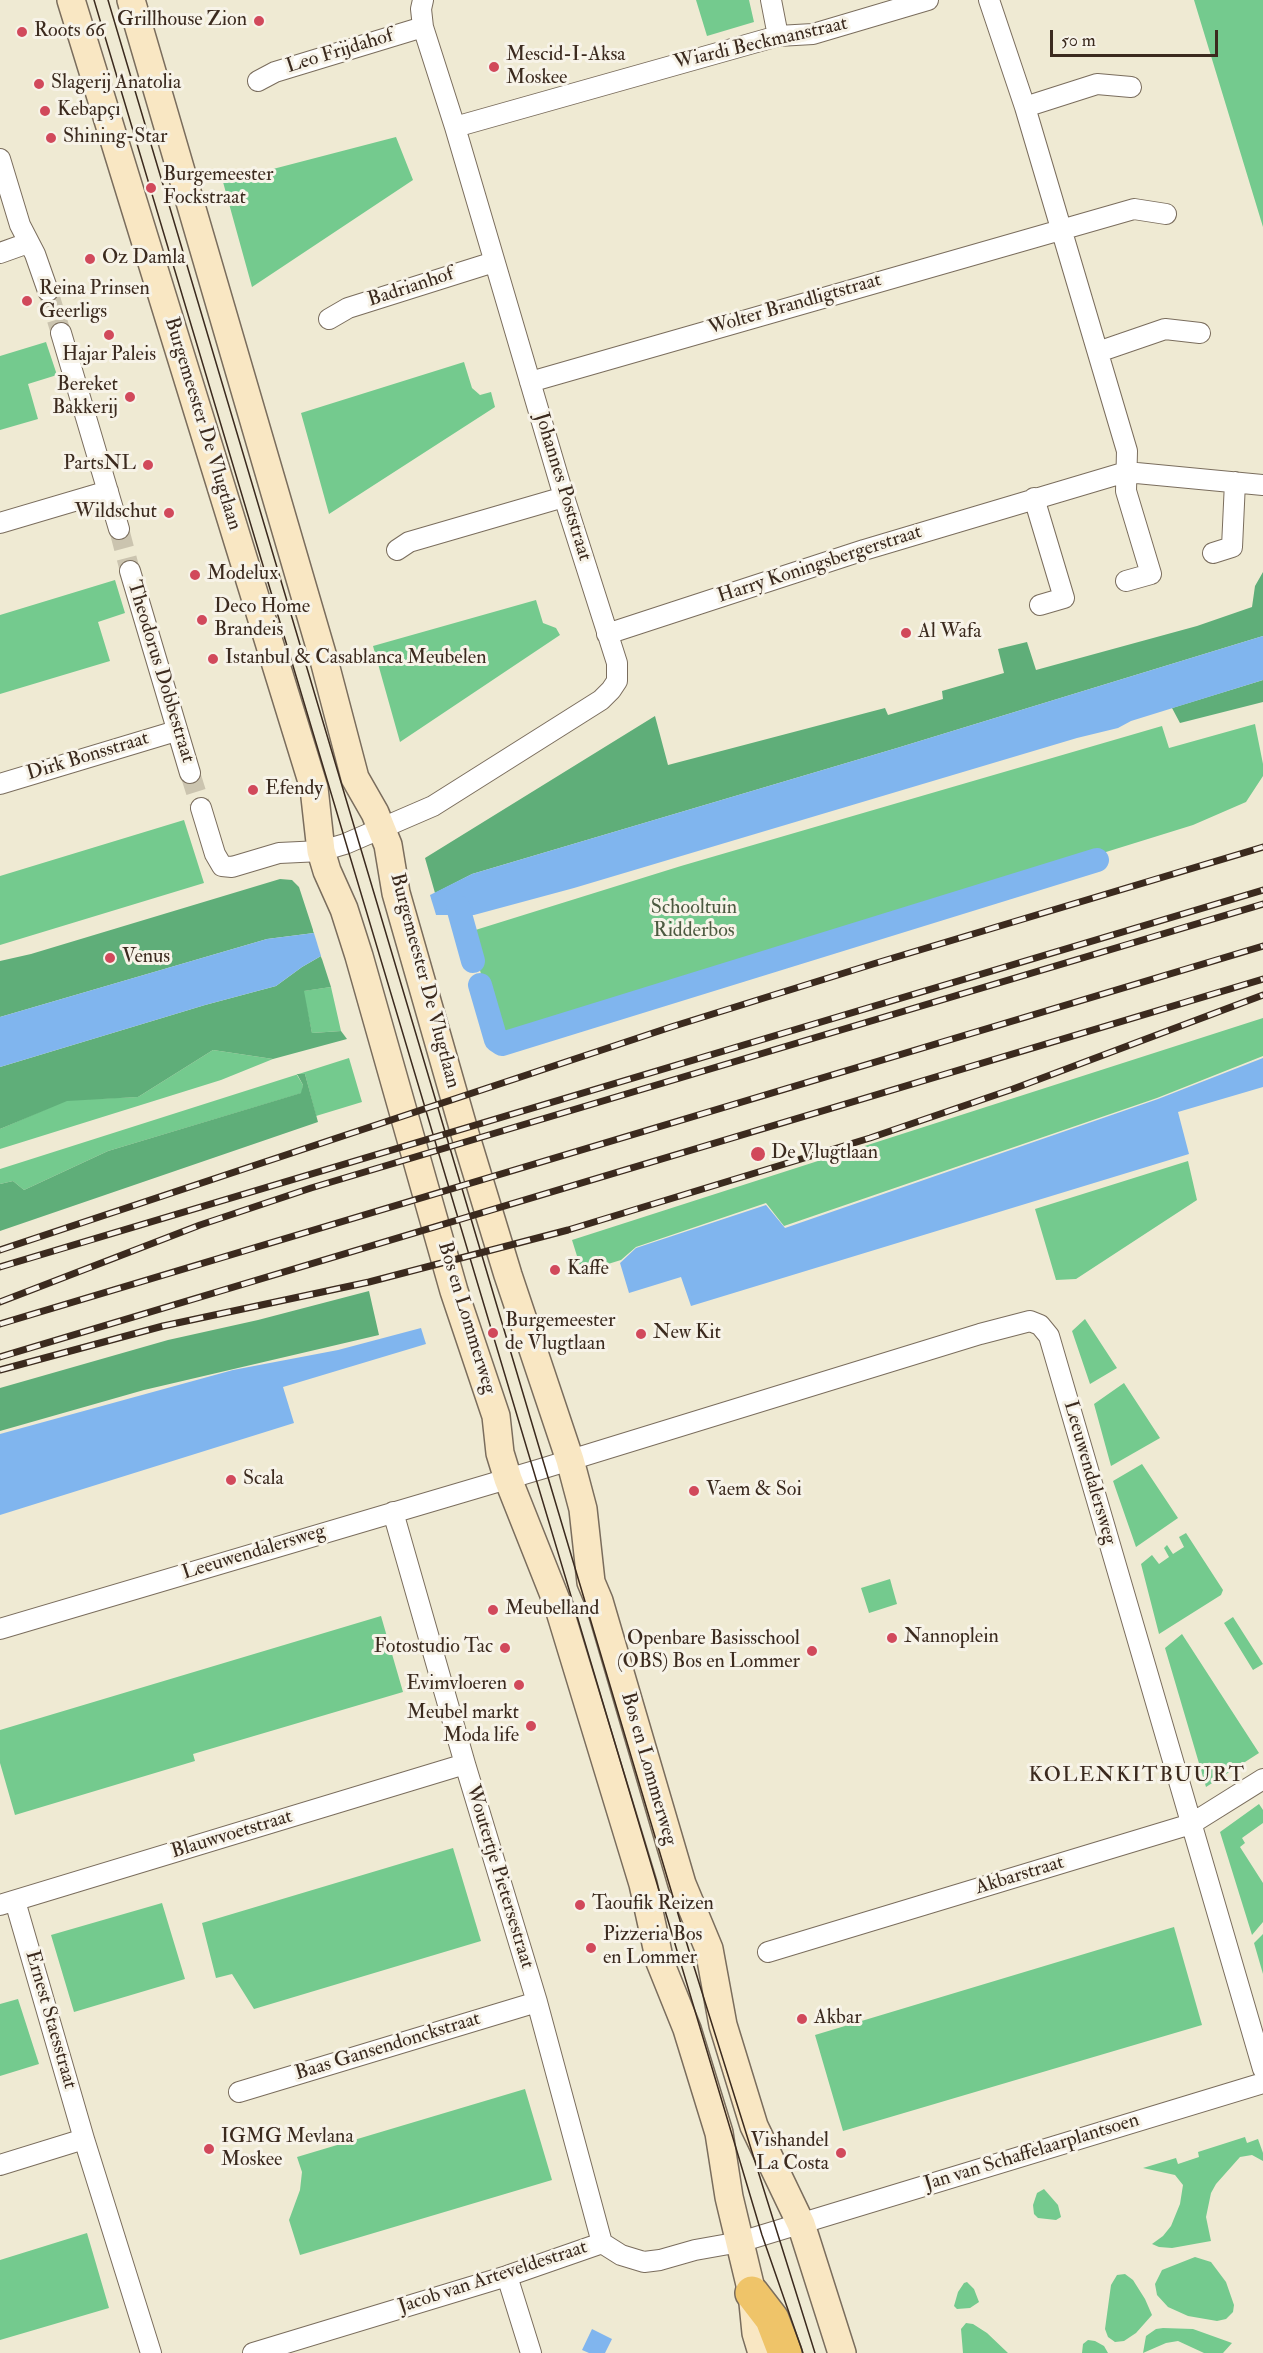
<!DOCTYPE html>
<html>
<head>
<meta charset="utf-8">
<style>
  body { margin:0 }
  #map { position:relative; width:1263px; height:2353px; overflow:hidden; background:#efead3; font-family:"IM FELL Double Pica",serif }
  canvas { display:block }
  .scale { position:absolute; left:1050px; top:30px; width:168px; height:27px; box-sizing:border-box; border:3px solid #3b2a1e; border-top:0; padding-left:8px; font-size:18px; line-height:21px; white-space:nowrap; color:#3b2a1e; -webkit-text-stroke:4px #f7f3e8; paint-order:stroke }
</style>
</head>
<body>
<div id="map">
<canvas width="1263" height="2353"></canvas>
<div class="scale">50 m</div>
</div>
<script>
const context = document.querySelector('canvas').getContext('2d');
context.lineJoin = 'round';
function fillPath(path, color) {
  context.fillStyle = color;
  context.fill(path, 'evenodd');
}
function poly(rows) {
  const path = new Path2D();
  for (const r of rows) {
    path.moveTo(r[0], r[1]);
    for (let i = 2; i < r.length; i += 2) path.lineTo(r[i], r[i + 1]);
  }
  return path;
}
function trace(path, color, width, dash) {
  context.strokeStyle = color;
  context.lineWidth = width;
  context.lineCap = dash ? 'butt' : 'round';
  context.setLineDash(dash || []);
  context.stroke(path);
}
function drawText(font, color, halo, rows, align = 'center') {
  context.font = font + ' "IM FELL Double Pica",serif';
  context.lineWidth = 6;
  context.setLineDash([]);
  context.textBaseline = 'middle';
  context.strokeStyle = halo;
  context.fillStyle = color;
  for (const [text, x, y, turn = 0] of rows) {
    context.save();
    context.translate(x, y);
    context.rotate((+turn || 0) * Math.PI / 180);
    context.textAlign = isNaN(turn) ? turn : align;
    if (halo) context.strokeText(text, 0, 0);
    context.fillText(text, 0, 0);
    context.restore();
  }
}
const green = poly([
  [696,0,749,0,754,22,707,36],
  [1194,0,1263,0,1263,227],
  [396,137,413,180,252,287,223,182],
  [46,342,57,375,28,384,38,419,0,430,0,356],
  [464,362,472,388,480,395,491,392,495,407,329,514,301,413],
  [115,580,125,613,98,622,110,661,0,694,0,615],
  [536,600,543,623,556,628,560,635,400,742,373,646],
  [1255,724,1263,764,1263,776,1246,802,1193,825,500,1040,469,932,681,866,1162,726,1169,748],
  [184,820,204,883,0,945,0,876],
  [331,987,341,1031,312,1033,303,991],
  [1263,1018,1263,1056,1157,1098,784,1226,766,1203,636,1247,621,1260,582,1272,572,1240],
  [213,1050,273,1059,221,1080,0,1149,0,1129,67,1100,138,1097],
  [349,1058,362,1102,316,1116,305,1074,297,1075,303,1085,302,1093,108,1151,24,1190,13,1181,0,1184,0,1169],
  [1188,1161,1197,1200,1076,1279,1056,1280,1035,1209],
  [1085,1319,1117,1368,1090,1384,1072,1331],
  [1124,1383,1160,1438,1111,1466,1094,1404],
  [1142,1464,1178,1518,1136,1547,1113,1481],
  [1186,1533,1223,1590,1221,1595,1159,1634,1141,1564,1152,1555,1159,1564,1169,1557,1164,1548,1167,1545,1173,1554,1184,1547,1179,1537],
  [890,1579,897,1604,869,1613,861,1588],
  [381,1616,403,1692,193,1754,195,1761,15,1815,0,1763,0,1730],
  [1233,1617,1263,1664,1253,1670,1224,1623],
  [1182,1634,1259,1753,1206,1787,1165,1648],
  [1259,1804,1263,1810,1263,1823,1242,1838,1245,1843,1240,1847,1263,1883,1263,1922,1252,1935,1220,1832],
  [453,1848,481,1941,254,2009,232,1974,216,1978,202,1923],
  [162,1903,185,1979,74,2012,51,1935],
  [1174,1927,1202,2025,843,2131,815,2035],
  [1263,1934,1263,1974,1254,1943],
  [18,1999,39,2064,0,2076,0,2004],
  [525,2089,552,2180,300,2255,289,2220,300,2190,302,2172,297,2157],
  [1245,2137,1247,2143,1258,2139,1263,2153,1263,2161,1252,2155,1240,2157,1216,2184,1211,2193,1206,2217,1211,2241,1172,2248,1159,2247,1152,2244,1163,2236,1171,2226,1180,2204,1183,2185,1175,2175,1143,2168,1176,2158,1178,2164,1199,2157,1198,2152],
  [1044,2189,1058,2205,1061,2217,1056,2220,1038,2218,1034,2214,1033,2205,1037,2193],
  [87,2233,109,2308,0,2340,0,2260],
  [1195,2257,1211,2262,1226,2282,1234,2305,1233,2312,1226,2319,1217,2321,1188,2316,1168,2307,1157,2295,1155,2284,1162,2270],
  [1125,2274,1133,2280,1145,2299,1152,2315,1136,2333,1124,2341,1115,2342,1108,2337,1105,2329,1111,2285,1117,2275],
  [967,2282,974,2289,979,2302,970,2308,957,2309,954,2306,958,2292,964,2283],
  [966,2323,973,2324,987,2333,1008,2353,963,2353,961,2329],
  [1163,2328,1193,2329,1232,2343,1223,2353,1204,2353,1178,2341,1166,2343,1143,2353,1146,2336,1156,2329],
  [1088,2340,1095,2341,1104,2346,1108,2353,1082,2353,1083,2344]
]);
const forest = poly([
  [1263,572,1263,636,897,748,472,874,435,893,425,858,655,716,668,765,885,708,888,715,943,699,942,691,1004,673,998,649,1027,642,1036,670,1197,626,1252,607,1255,586],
  [1263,680,1263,702,1180,723,1172,708],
  [280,879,292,880,299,887,314,933,267,939,0,1017,0,961,31,954],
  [321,956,331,987,304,991,312,1033,341,1031,347,1039,273,1059,213,1050,138,1097,67,1101,0,1129,0,1067,205,1005,276,986,302,967],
  [297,1074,305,1074,318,1122,0,1231,0,1184,13,1181,24,1190,108,1151,301,1093,303,1085],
  [369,1291,379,1335,144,1390,0,1431,0,1388,168,1340,258,1320]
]);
const water = poly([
  [1263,636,1263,680,1131,721,1118,728,1077,738,574,888,474,915,436,915,321,956,302,967,276,986,205,1005,0,1067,0,1017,267,939,314,933,430,895,472,874,897,748],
  [1263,1058,1263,1087,1178,1112,1189,1154,691,1306,681,1277,629,1293,620,1263,636,1248,766,1205,785,1228,1158,1099],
  [421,1328,426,1344,283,1387,294,1423,0,1515,0,1434,233,1370,338,1350],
  [592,2329,612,2339,605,2353,589,2353,582,2350]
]);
const pier = poly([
  [429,892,437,918,322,959,313,930]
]);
const canal = poly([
  [458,907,473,961],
  [480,985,496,1040,502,1044,1097,860]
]);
const streetTunnel = poly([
  [48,291,61,333],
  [119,529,130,571],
  [190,773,201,808]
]);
const street = poly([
  [771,0,778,36],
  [989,0,1025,107,1127,451,1126,491,1151,574,1126,581],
  [258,81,275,72,423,27],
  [1025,107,1097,84,1131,87],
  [455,127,778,36,813,34,928,0],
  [0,159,20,225,35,254,48,291],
  [0,253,28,243],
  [329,319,348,308,494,262],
  [61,333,119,529],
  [1098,352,1165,329,1200,333],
  [530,382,1134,209,1166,214],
  [1034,498,1064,598,1040,605],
  [0,523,108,491],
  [397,550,409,542,564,497],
  [1213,553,1232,547,1235,482],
  [130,571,190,773],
  [607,634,864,550,1126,472,1263,485],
  [0,784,176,731],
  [201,808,215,854,222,866,232,867,279,853,321,851,345,844,433,806,601,700,611,690,617,681,617,663,564,497,455,127,423,27,421,9,423,0],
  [393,1512,465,1764,537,2002,602,2243],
  [0,1629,541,1469,980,1334,1030,1321,1040,1325,1049,1336,1263,2069],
  [15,1901,84,2139,151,2353],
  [0,1905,465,1764],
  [768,1952,1191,1824,1263,1779],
  [239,2092,537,2002],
  [0,2165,84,2139],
  [507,2276,531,2353],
  [253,2353,507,2276,602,2243,621,2255,644,2262,660,2260,695,2250,740,2242,1263,2083]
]);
const secondary = poly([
  [71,0,314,788,321,851,327,871,344,909,359,956,454,1291,496,1416,500,1453,508,1479,558,1605,643,1884,660,1962,687,2029,719,2133,729,2197,752,2293,756,2333,762,2353],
  [131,0,325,664,355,778,375,813,388,845,396,893,465,1134,508,1275,570,1460,583,1509,591,1582,599,1601,682,1884,709,1949,723,2025,754,2126,801,2224,842,2353]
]);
const highway = poly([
  [752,2293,772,2319,785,2353]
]);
const tram = poly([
  [94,0,762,2235,803,2353],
  [108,0,690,1954,815,2353]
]);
const rail = poly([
  [0,1250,671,1027,873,964,1263,847],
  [0,1267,1263,890],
  [0,1302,200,1225,311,1188,1263,904],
  [0,1324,1263,946],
  [0,1357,1263,979],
  [0,1370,163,1326,369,1282,568,1230,870,1138,1013,1089,1263,995]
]);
const markers = [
  [259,21,6,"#d1495b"],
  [22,32,6,"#d1495b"],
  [494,67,6,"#d1495b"],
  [39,84,6,"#d1495b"],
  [45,111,6,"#d1495b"],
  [51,138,6,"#d1495b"],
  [151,188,6,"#d1495b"],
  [90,259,6,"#d1495b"],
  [27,301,6,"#d1495b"],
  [109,335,6,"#d1495b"],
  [130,397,6,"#d1495b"],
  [148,465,6,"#d1495b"],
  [169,513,6,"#d1495b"],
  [195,575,6,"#d1495b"],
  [202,620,6,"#d1495b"],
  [906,633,6,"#d1495b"],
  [213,659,6,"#d1495b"],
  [253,790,6,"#d1495b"],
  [110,958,6,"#d1495b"],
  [758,1154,8,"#d1495b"],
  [555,1270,6,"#d1495b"],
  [493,1333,6,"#d1495b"],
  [641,1334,6,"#d1495b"],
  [231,1480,6,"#d1495b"],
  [694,1491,6,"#d1495b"],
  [493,1610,6,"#d1495b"],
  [892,1638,6,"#d1495b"],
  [505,1648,6,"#d1495b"],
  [812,1651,6,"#d1495b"],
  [519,1685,6,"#d1495b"],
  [531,1726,6,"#d1495b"],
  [580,1905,6,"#d1495b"],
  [591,1948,6,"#d1495b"],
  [802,2019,6,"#d1495b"],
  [209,2149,6,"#d1495b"],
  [841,2153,6,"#d1495b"]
];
const poiNames = [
  ["Grillhouse Zion",247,21,"right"],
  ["Roots 66",34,32],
  ["Mescid-I-Aksa",506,56],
  ["Moskee",506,79],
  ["Slagerij Anatolia",51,84],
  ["Kebapçı",57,111],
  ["Shining-Star",63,138],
  ["Burgemeester",163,176],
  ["Fockstraat",163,199],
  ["Oz Damla",102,259],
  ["Reina Prinsen",39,290],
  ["Geerligs",39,313],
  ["Hajar Paleis",109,356,"center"],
  ["Bereket",118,386,"right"],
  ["Bakkerij",118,409,"right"],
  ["PartsNL",136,465,"right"],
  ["Wildschut",157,513,"right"],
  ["Modelux",207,575],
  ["Deco Home",214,608],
  ["Brandeis",214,631],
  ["Al Wafa",918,633],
  ["Istanbul & Casablanca Meubelen",225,659],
  ["Efendy",265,790],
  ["Venus",122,958],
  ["De Vlugtlaan",771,1154],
  ["Kaffe",567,1270],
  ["Burgemeester",505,1322],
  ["de Vlugtlaan",505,1345],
  ["New Kit",653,1334],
  ["Scala",243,1480],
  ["Vaem & Soi",706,1491],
  ["Meubelland",505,1610],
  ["Nannoplein",904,1638],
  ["Openbare Basisschool",800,1640,"right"],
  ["(OBS) Bos en Lommer",800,1663,"right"],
  ["Fotostudio Tac",493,1648,"right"],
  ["Evimvloeren",507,1685,"right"],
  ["Meubel markt",519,1714,"right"],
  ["Moda life",519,1737,"right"],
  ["Taoufik Reizen",592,1905],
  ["Pizzeria Bos",603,1936],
  ["en Lommer",603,1959],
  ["Akbar",814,2019],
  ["IGMG Mevlana",221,2138],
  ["Moskee",221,2161],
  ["Vishandel",829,2142,"right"],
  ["La Costa",829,2165,"right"]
];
const streetNames = [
  ["Wiardi Beckmanstraat",761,44,-13],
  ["Leo Frijdahof",340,52,-17],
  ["Badrianhof",411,288,-18],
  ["Wolter Brandligtstraat",795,305,-16],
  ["Burgemeester De Vlugtlaan",202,424,73],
  ["Johannes Poststraat",562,487,73],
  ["Harry Koningsbergerstraat",820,565,-18],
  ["Theodorus Dobbestraat",160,672,73],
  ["Dirk Bonsstraat",88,757,-17],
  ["Burgemeester De Vlugtlaan",424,981,75],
  ["Bos en Lommerweg",466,1318,73],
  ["Leeuwendalersweg",1089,1473,74],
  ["Leeuwendalersweg",254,1553,-17],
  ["Bos en Lommerweg",648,1769,74],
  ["Blauwvoetstraat",232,1835,-17],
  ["Akbarstraat",1020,1876,-17],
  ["Woutertje Pietersestraat",499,1877,73],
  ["Ernest Staesstraat",50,2020,74],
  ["Baas Gansendonckstraat",388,2047,-17],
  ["Jan van Schaffelaarplantsoen",1032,2153,-17],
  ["Jacob van Arteveldestraat",493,2278,-18]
];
const parkNames = [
  ["Schooltuin",694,909],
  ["Ridderbos",694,932]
];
const neighbourhoodNames = [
  ["KOLENKITBUURT",1137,1776]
];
fillPath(green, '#74ca8e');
fillPath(forest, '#5fae79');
fillPath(water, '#80b5ee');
fillPath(pier, '#efead3');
trace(canal, '#80b5ee', 24);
trace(streetTunnel, '#cbc4af', 20, [20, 10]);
trace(street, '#7a6d5d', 22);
trace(secondary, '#7a6d5d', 30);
trace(highway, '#7a6d5d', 36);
trace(street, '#fff', 20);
trace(secondary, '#f9e7c3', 27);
trace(highway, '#efc469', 33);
trace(tram, '#3b2a1e', 1.5);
trace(rail, '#3b2a1e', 7);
trace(rail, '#f7f3e8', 4.5, [14]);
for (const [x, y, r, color] of markers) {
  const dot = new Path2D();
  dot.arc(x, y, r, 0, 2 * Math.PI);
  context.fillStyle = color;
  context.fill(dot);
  trace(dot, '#f7f3e8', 2);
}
drawText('20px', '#3b2a1e', '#f7f3e8', poiNames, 'left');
drawText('20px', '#3b2a1e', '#f7f3e8', streetNames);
drawText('20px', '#4c5a40', '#f7f3e8', parkNames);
context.letterSpacing = '1.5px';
drawText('21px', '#3b2a1e', '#f7f3e8', neighbourhoodNames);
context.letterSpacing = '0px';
</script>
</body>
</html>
